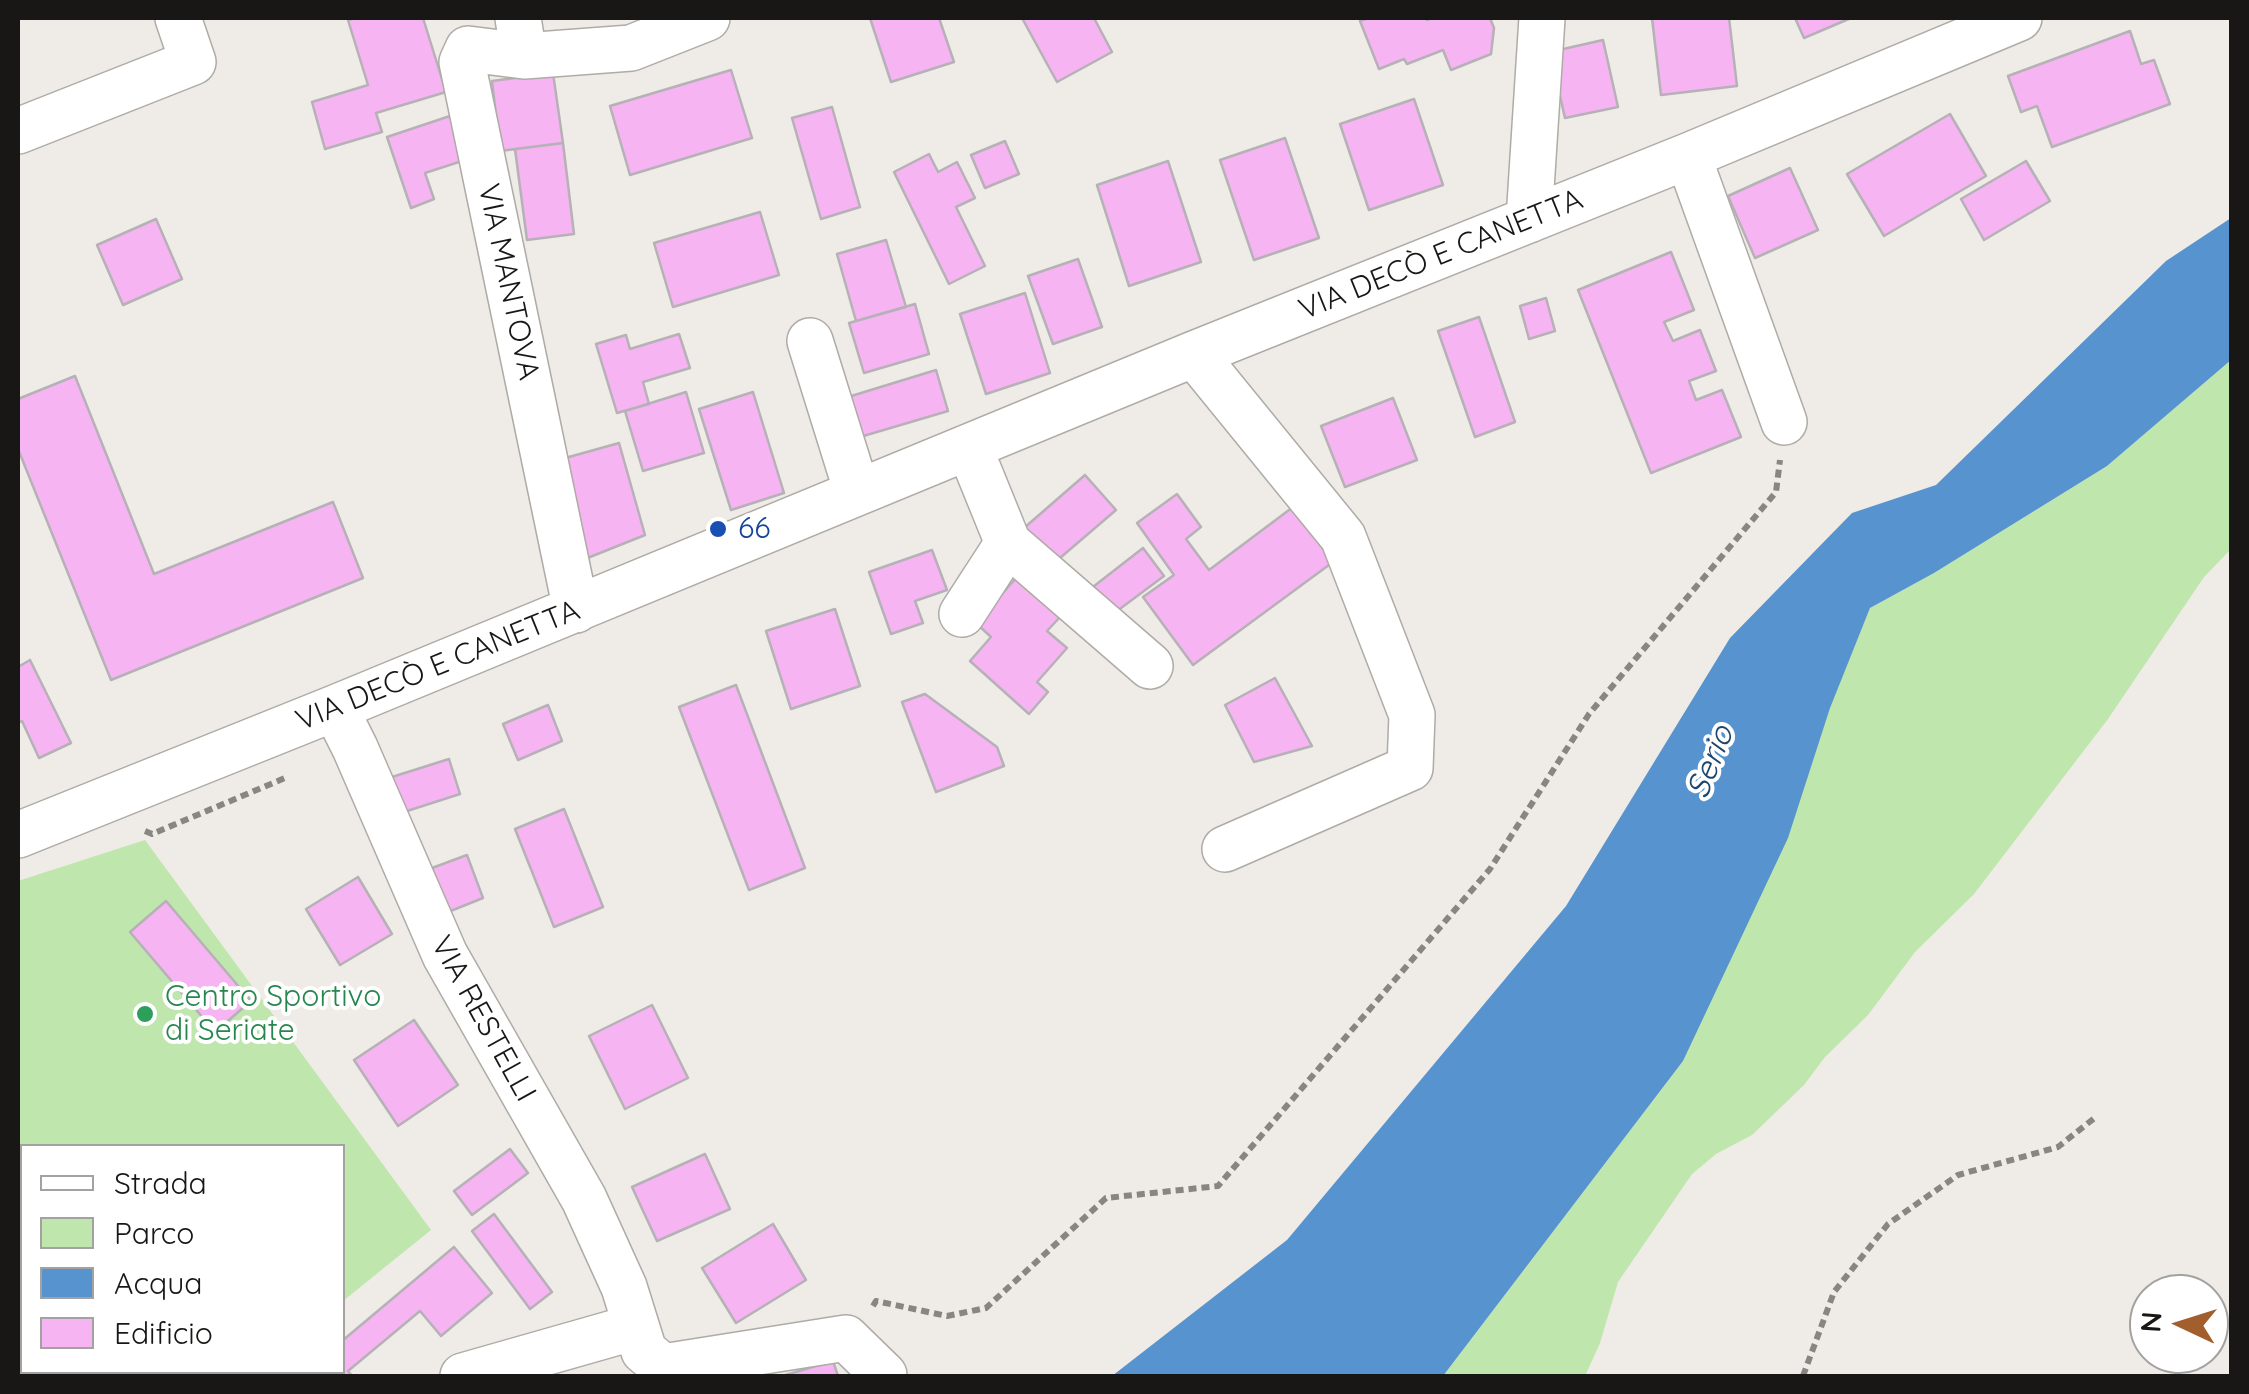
<!DOCTYPE html>
<html>
<head>
<meta charset="utf-8">
<style>
  body { margin:0 }
  #map { position:relative; width:2249px; height:1394px; overflow:hidden; background:#efebe6; font-family:Quicksand,sans-serif }
  canvas { display:block }
  .frame { position:absolute; inset:0; border:20px solid #181715; pointer-events:none }
  .legend { position:absolute; left:20px; top:1144px; width:325px; height:230px; box-sizing:border-box; background:#fff; border:2px solid #a3a2a1; margin:0; padding:12px 18px; list-style:none; font-size:30px; color:#181715 }
  .legend li { display:flex; align-items:center; gap:20px; height:50px }
  .legend b { width:50px; border:2px solid #a3a2a1 }
  .north { position:absolute; left:2129px; top:1274px; width:100px; height:100px; box-sizing:border-box; background:#fff; border:2px solid #a3a2a1; border-radius:50%; rotate:274deg; font-size:28px; font-weight:700; line-height:40px; text-align:center; color:#181715 }
  .north::after { content:''; display:block; margin:auto; width:35px; height:45px; background:#a25f2d; clip-path:polygon(50% 0,100% 100%,50% 72%,0 100%) }
</style>
</head>
<body>
<div id="map">
<canvas width="2249" height="1394"></canvas>
<div class="frame"></div>
<ul class="legend">
<li><b style="height:12px;background:#fff"></b>Strada</li>
<li><b style="height:28px;background:#bfe6ad"></b>Parco</li>
<li><b style="height:28px;background:#5793ce"></b>Acqua</li>
<li><b style="height:28px;background:#f6b5f2"></b>Edificio</li>
</ul>
<div class="north">N</div>
</div>
<script>
const context = document.querySelector('canvas').getContext('2d');
context.lineJoin = 'round';
function fillPath(path, color) {
  context.fillStyle = color;
  context.fill(path, 'evenodd');
}
function poly(rows) {
  const path = new Path2D();
  for (const r of rows) {
    path.moveTo(r[0], r[1]);
    for (let i = 2; i < r.length; i += 2) path.lineTo(r[i], r[i + 1]);
  }
  return path;
}
function trace(path, color, width, dash) {
  context.strokeStyle = color;
  context.lineWidth = width;
  context.lineCap = dash ? 'butt' : 'round';
  context.setLineDash(dash || []);
  context.stroke(path);
}
function drawText(font, color, halo, rows, align = 'center') {
  context.font = font + ' Quicksand,sans-serif';
  context.lineWidth = 8;
  context.setLineDash([]);
  context.textBaseline = 'middle';
  context.strokeStyle = halo;
  context.fillStyle = color;
  for (const [text, x, y, turn = 0] of rows) {
    context.save();
    context.translate(x, y);
    context.rotate((+turn || 0) * Math.PI / 180);
    context.textAlign = isNaN(turn) ? turn : align;
    if (halo) context.strokeText(text, 0, 0);
    context.fillText(text, 0, 0);
    context.restore();
  }
}
const green = poly([
  [2231,360,2231,549,2204,577,2108,719,1974,894,1915,952,1868,1015,1825,1057,1804,1085,1752,1135,1716,1154,1692,1174,1618,1282,1600,1343,1585,1376,1443,1376,1683,1061,1870,608,1934,573,2107,466],
  [145,840,431,1230,343,1301,342,1146,22,1146,22,1372,255,1372,249,1376,18,1376,18,881]
]);
const water = poly([
  [2231,218,2231,360,2107,466,1934,573,1870,608,1830,708,1788,838,1683,1061,1443,1376,1112,1376,1287,1240,1566,906,1730,638,1852,513,1936,485,2166,261]
]);
const building = poly([
  [357,18,423,18,446,92,376,113,382,132,325,149,312,102,368,85,348,20,357,18],
  [870,18,939,18,954,62,891,82,870,18],
  [1022,18,1094,18,1112,52,1057,82,1022,18],
  [1368,18,1426,18,1427,20,1432,18,1490,18,1494,28,1491,54,1451,70,1443,50,1407,64,1404,59,1379,69,1360,21,1368,18],
  [1652,18,1729,18,1737,86,1661,95,1652,18],
  [1795,18,1851,18,1804,38,1795,18],
  [2130,31,2141,64,2154,60,2170,104,2052,147,2037,106,2021,112,2008,76,2130,31],
  [1603,40,1618,107,1565,118,1550,52,1603,40],
  [731,70,752,138,630,175,610,106,731,70],
  [553,73,563,143,500,151,492,81,553,73],
  [1414,99,1443,185,1369,210,1340,124,1414,99],
  [832,107,860,207,821,219,792,118,832,107],
  [1950,114,1986,176,1884,236,1847,174,1950,114],
  [450,116,465,160,425,173,434,199,411,208,387,137,450,116],
  [1285,138,1319,238,1254,260,1220,160,1285,138],
  [1005,141,1019,174,985,188,971,155,1005,141],
  [563,143,574,234,527,240,515,149,563,143],
  [929,154,938,172,957,162,975,198,956,207,985,266,949,284,894,172,929,154],
  [1168,161,1201,262,1129,286,1097,185,1168,161],
  [2026,161,2050,201,1984,240,1961,199,2026,161],
  [1790,168,1818,230,1755,258,1728,196,1790,168],
  [760,212,779,275,673,307,654,243,760,212],
  [156,219,182,279,123,305,97,245,156,219],
  [886,240,906,307,856,321,837,254,886,240],
  [1671,252,1694,310,1664,322,1673,341,1700,330,1716,371,1689,381,1696,400,1722,390,1741,437,1651,473,1578,290,1671,252],
  [1078,259,1102,327,1053,344,1028,276,1078,259],
  [1025,293,1050,373,986,394,960,314,1025,293],
  [1546,298,1555,331,1529,339,1520,306,1546,298],
  [915,304,929,354,864,373,849,323,915,304],
  [1479,317,1515,422,1475,437,1438,331,1479,317],
  [679,334,690,368,643,382,649,404,617,413,596,344,626,335,630,349,679,334],
  [936,370,948,411,860,437,848,397,936,370],
  [75,376,154,574,333,502,363,578,111,680,18,449,18,399,75,376],
  [686,392,704,453,643,471,625,411,686,392],
  [753,392,784,493,731,510,699,409,753,392],
  [1393,398,1417,460,1345,487,1321,426,1393,398],
  [619,443,645,535,585,559,551,462,619,443],
  [1085,475,1116,510,1046,570,1016,535,1085,475],
  [1177,494,1201,527,1186,539,1209,570,1293,507,1333,562,1193,665,1143,597,1174,575,1137,523,1177,494],
  [1143,548,1164,576,1109,617,1089,590,1143,548],
  [932,550,947,590,915,601,923,623,891,634,869,572,932,550],
  [1018,576,1061,616,1047,631,1067,648,1037,682,1048,692,1029,714,970,661,991,637,976,623,1018,576],
  [835,609,860,686,791,709,766,631,835,609],
  [30,660,71,743,39,758,22,721,18,723,18,667,30,660],
  [1275,678,1312,746,1254,762,1225,705,1275,678],
  [736,685,805,868,749,890,679,707,736,685],
  [925,694,997,747,1004,766,936,792,902,702,925,694],
  [548,705,562,741,518,760,503,724,548,705],
  [449,759,460,794,404,812,392,777,449,759],
  [564,809,603,907,554,927,515,829,564,809],
  [467,855,483,898,448,912,432,868,467,855],
  [358,877,392,934,340,965,306,909,358,877],
  [166,901,251,1001,215,1032,130,932,166,901],
  [652,1005,688,1078,625,1109,589,1036,652,1005],
  [414,1020,458,1085,398,1126,354,1060,414,1020],
  [510,1149,528,1173,472,1215,454,1191,510,1149],
  [705,1154,730,1209,657,1241,632,1187,705,1154],
  [494,1214,552,1292,530,1309,472,1231,494,1214],
  [773,1224,806,1280,736,1323,702,1268,773,1224],
  [454,1247,492,1293,441,1336,420,1311,348,1371,352,1376,300,1376,306,1372,342,1372,342,1341,454,1247],
  [833,1361,838,1376,782,1376,833,1361]
]);
const path = poly([
  [145,831,152,834,285,778],
  [873,1306,876,1301,947,1316,986,1308,1106,1198,1218,1186,1490,869,1589,714,1776,492,1780,460],
  [1803,1376,1834,1292,1888,1224,1958,1175,2058,1147,2097,1116]
]);
const minor = poly([
  [518,18,524,56,468,49,462,62,576,610],
  [524,56,631,48,707,18],
  [18,131,193,62,178,18],
  [1688,156,1784,422],
  [1529,220,1542,18],
  [810,341,857,492],
  [1194,354,1343,537,1412,715,1410,768,1225,849],
  [969,447,1008,543,1150,666],
  [962,614,1008,543],
  [335,708,355,748,445,955,584,1199,624,1287,644,1351,663,1367,846,1338,884,1375],
  [18,835,335,708,1194,354,1688,156,2019,18],
  [463,1376,635,1327]
]);
const markers = [
  [718,529,10,"#1a4fb4"],
  [145,1014,10,"#2e9e5b"]
];
const streetNames = [
  ["VIA DECÒ E CANETTA",1441,255,-22],
  ["VIA MANTOVA",508,282,78],
  ["VIA DECÒ E CANETTA",438,666,-22],
  ["VIA RESTELLI",483,1019,61]
];
const transitNames = [
  ["66",738,529]
];
const leisureNames = [
  ["Centro Sportivo",165,997],
  ["di Seriate",165,1031]
];
const waterNames = [
  ["Serio",1711,762,-68]
];
fillPath(green, '#bfe6ad');
fillPath(water, '#5793ce');
fillPath(building, '#f6b5f2');
trace(building, '#b6b1b6', 2.5);
trace(minor, '#afaba6', 48);
trace(path, '#888682', 6, [8, 5]);
trace(minor, '#fff', 45);
for (const [x, y, r, color] of markers) {
  const dot = new Path2D();
  dot.arc(x, y, r, 0, 2 * Math.PI);
  context.fillStyle = color;
  context.fill(dot);
  trace(dot, '#fff', 4);
}
drawText('30px', '#181715', '#fff', streetNames);
drawText('30px', '#164399', '#fff', transitNames, 'left');
drawText('30px', '#27864d', '#fff', leisureNames, 'left');
drawText('italic 32px', '#1b466e', '#fff', waterNames);
</script>
</body>
</html>
